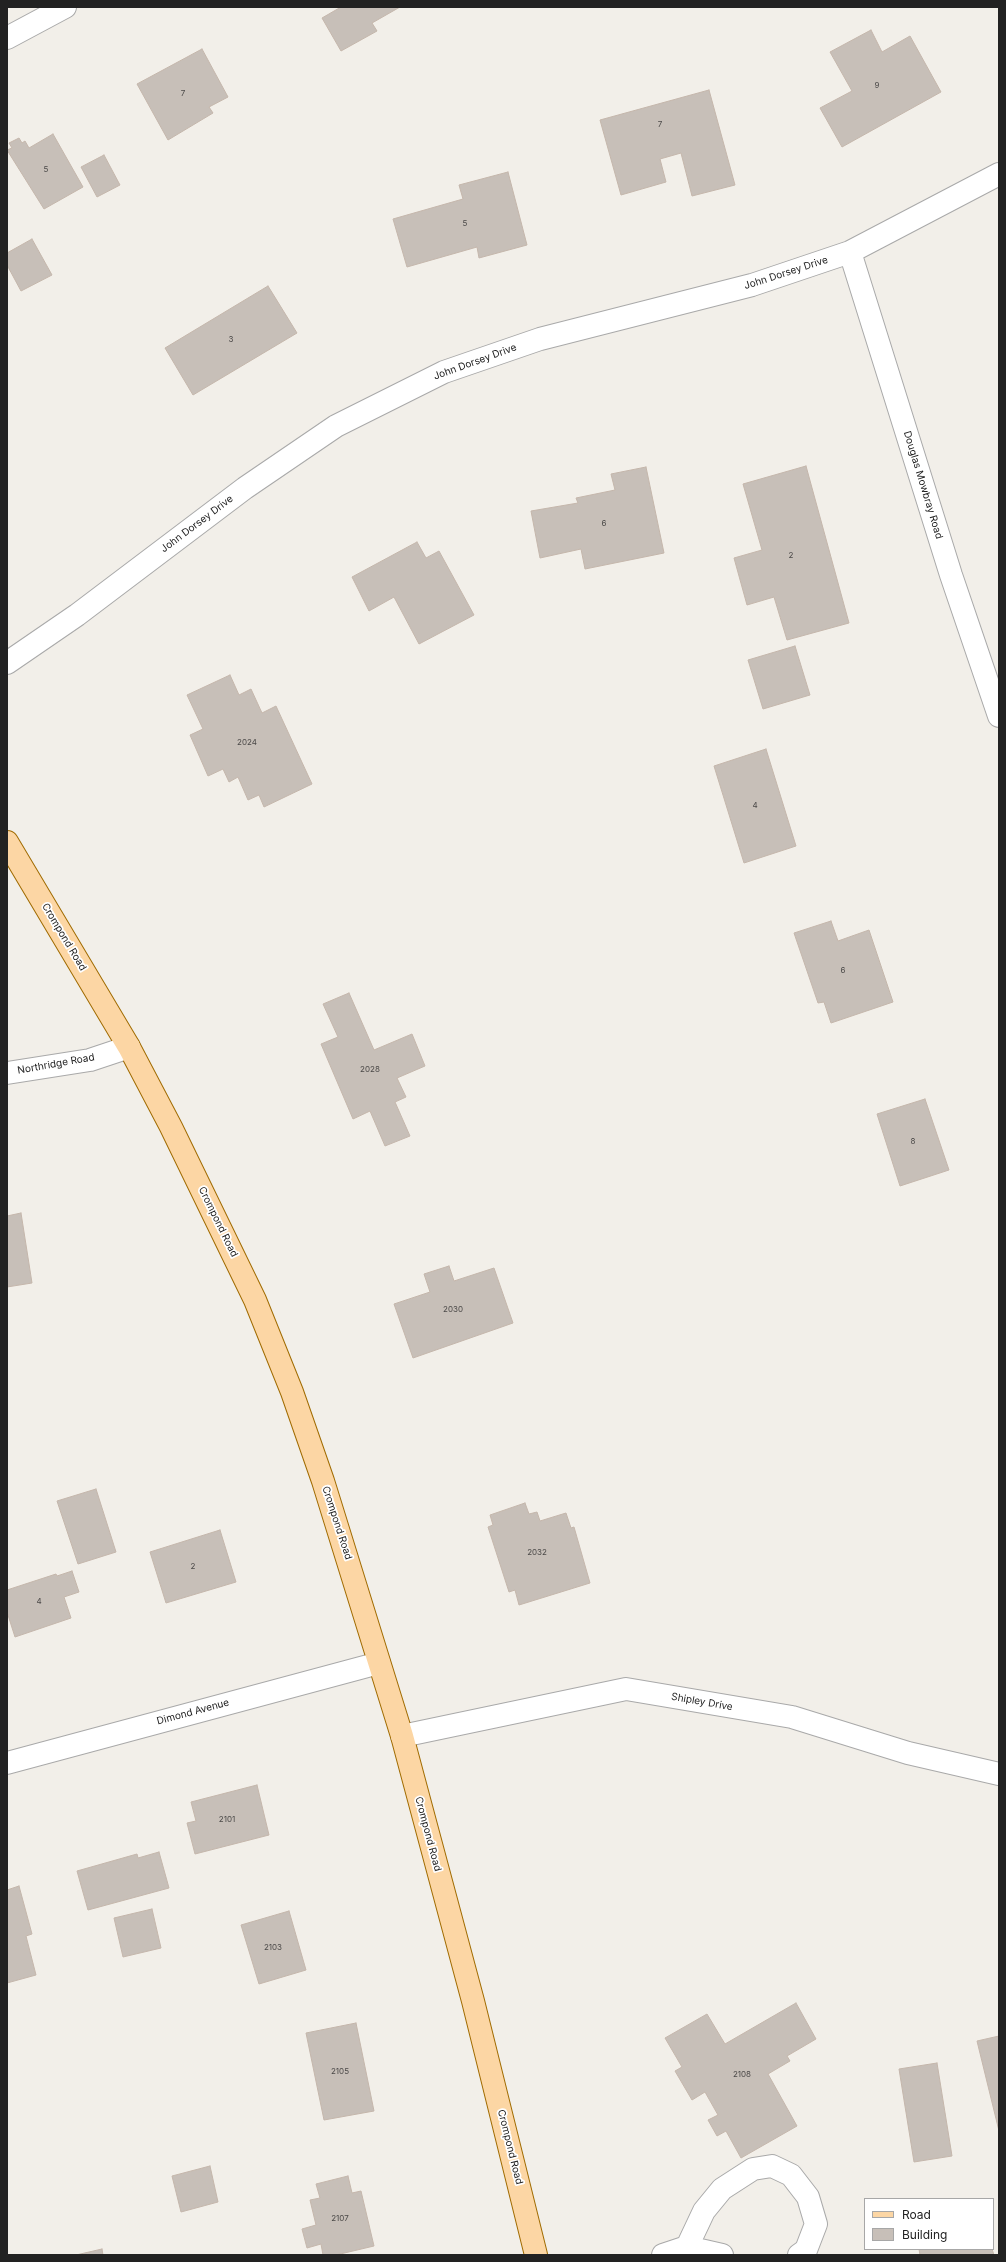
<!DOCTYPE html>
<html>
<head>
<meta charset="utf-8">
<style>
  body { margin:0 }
  #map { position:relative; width:1006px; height:2262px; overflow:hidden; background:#f2efe9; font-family:Inter,sans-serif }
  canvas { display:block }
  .frame { position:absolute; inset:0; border:8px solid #222; pointer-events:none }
  .legend { position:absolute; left:864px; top:2198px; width:130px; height:52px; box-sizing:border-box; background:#fff; border:1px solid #a7a7a7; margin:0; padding:5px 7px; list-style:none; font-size:12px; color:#222 }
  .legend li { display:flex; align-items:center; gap:8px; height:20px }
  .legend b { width:20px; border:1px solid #a7a7a7 }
</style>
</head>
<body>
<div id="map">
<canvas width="1006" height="2262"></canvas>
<div class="frame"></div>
<ul class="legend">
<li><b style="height:5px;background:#fcd6a4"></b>Road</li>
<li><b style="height:11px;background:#c7bfb8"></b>Building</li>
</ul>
</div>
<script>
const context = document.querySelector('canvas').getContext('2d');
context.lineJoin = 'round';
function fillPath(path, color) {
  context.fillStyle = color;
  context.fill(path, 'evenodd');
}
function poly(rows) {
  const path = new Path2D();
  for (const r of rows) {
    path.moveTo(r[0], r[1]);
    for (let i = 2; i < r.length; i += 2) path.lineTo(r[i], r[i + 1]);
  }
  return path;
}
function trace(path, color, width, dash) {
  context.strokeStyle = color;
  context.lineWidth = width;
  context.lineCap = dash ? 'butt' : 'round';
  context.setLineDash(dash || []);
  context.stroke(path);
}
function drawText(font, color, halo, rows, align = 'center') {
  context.font = font + ' Inter,sans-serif';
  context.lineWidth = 3.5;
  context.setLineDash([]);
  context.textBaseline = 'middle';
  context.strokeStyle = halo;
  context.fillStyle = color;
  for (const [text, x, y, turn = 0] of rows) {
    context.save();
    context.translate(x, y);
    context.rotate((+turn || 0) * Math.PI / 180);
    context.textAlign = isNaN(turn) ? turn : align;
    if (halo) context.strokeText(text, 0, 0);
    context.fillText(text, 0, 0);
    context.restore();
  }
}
const building = poly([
  [341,7,400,7,372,23,377,31,341,51,322,18,341,7],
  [871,30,882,52,910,36,941,92,842,147,820,108,852,91,830,52,871,30],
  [202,49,228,97,209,107,213,113,168,140,137,84,202,49],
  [709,90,735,185,692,196,681,153,660,159,666,182,621,195,600,120,709,90],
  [53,134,83,187,44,209,7,150,12,148,9,143,19,138,22,143,25,141,29,148,53,134],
  [104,155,120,185,97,197,81,167,104,155],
  [508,172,527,245,479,258,477,247,407,267,393,219,463,199,459,185,508,172],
  [32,239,52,275,21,291,7,265,7,253,32,239],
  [268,286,297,333,193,395,165,348,268,286],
  [806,466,849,623,787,640,774,597,747,605,734,558,762,550,743,484,806,466],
  [646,467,664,553,585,569,581,549,540,558,531,511,578,503,576,498,615,490,611,474,646,467],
  [417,542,426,558,439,551,474,615,419,644,394,597,369,611,352,577,417,542],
  [795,646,810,695,763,709,748,660,795,646],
  [230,675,239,695,251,689,262,713,276,706,312,784,264,807,259,795,248,800,238,777,229,782,223,769,208,776,190,735,203,729,187,695,230,675],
  [766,749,796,846,744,863,714,766,766,749],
  [831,921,838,941,869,930,893,1002,831,1023,824,1002,818,1003,794,933,831,921],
  [349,993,374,1050,412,1034,425,1066,397,1078,406,1097,395,1102,410,1136,385,1146,370,1111,353,1119,321,1044,338,1037,323,1004,349,993],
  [925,1099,949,1170,900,1186,877,1114,925,1099],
  [21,1213,32,1283,7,1287,7,1216,21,1213],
  [449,1266,454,1281,494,1268,513,1323,413,1358,394,1304,430,1292,424,1274,449,1266],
  [96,1489,116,1552,78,1564,57,1501,96,1489],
  [525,1503,529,1514,537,1512,540,1521,566,1513,571,1528,574,1527,590,1583,519,1605,515,1590,509,1592,488,1527,493,1525,490,1515,525,1503],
  [220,1530,236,1582,166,1603,150,1552,220,1530],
  [72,1571,79,1592,64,1597,71,1618,15,1637,7,1612,7,1590,56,1574,57,1576,72,1571],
  [257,1785,269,1835,195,1854,187,1823,196,1821,191,1802,257,1785],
  [159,1852,169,1888,88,1910,77,1871,137,1854,138,1858,159,1852],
  [19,1886,32,1934,26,1936,36,1975,7,1983,7,1890,19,1886],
  [152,1909,161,1948,123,1957,114,1918,152,1909],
  [289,1911,306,1970,259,1984,241,1925,289,1911],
  [796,2003,816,2039,787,2056,790,2061,768,2074,797,2126,741,2158,726,2131,717,2136,708,2120,718,2115,705,2092,692,2100,675,2071,682,2067,665,2038,707,2014,725,2044,796,2003],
  [356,2023,374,2111,324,2120,306,2033,356,2023],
  [999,2036,999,2131,977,2041,999,2036],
  [937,2063,952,2156,914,2162,899,2069,937,2063],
  [210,2166,218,2202,181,2212,172,2176,210,2166],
  [348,2176,352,2193,361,2191,374,2246,336,2255,323,2255,321,2244,307,2248,302,2229,316,2225,310,2200,320,2198,316,2184,348,2176],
  [102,2249,103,2255,76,2255,102,2249],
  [919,2249,992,2249,994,2255,920,2255,919,2249]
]);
const minor = poly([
  [7,38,65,7],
  [850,252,951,575,999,716],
  [7,663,77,615,245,488,336,426,444,372,540,339,752,285,850,252,999,174],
  [7,1073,90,1060,129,1047],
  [402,1736,626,1689,792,1717,908,1753,999,1774],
  [7,1763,379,1663],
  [687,2247,704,2211,722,2189,753,2169,772,2166,791,2175,808,2197,816,2224,806,2250,799,2255],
  [663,2255,687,2247,722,2255]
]);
const major = poly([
  [7,842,129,1047,171,1127,255,1300,292,1392,323,1481,402,1736,473,2001,536,2255]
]);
const numberNames = [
  ["9",877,86],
  ["7",183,94],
  ["7",660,125],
  ["5",46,170],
  ["5",465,224],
  ["3",231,340],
  ["6",604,524],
  ["2",791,556],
  ["2024",247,743],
  ["4",755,806],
  ["6",843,971],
  ["2028",370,1070],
  ["8",913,1142],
  ["2030",453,1310],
  ["2032",537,1553],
  ["2",193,1567],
  ["4",39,1602],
  ["2101",227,1820],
  ["2103",273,1948],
  ["2105",340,2072],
  ["2108",742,2075],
  ["2107",340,2219]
];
const streetNames = [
  ["John Dorsey Drive",786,273,-18],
  ["John Dorsey Drive",475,362,-20],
  ["Douglas Mowbray Road",923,485,73],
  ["John Dorsey Drive",197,524,-37],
  ["Crompond Road",64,937,59],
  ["Northridge Road",56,1064,-10],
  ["Crompond Road",218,1222,64],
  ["Crompond Road",337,1523,72],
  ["Shipley Drive",702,1702,10],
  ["Dimond Avenue",193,1712,-15],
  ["Crompond Road",428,1834,75],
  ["Crompond Road",510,2147,76]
];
fillPath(building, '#c7bfb8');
trace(building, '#c4b6ab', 1);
trace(minor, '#a9a9a9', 24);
trace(major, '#a06b00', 24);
trace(minor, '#fff', 22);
trace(major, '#fcd6a4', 22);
drawText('8px', '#4b4948', null, numberNames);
drawText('10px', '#222', '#fff', streetNames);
</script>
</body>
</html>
